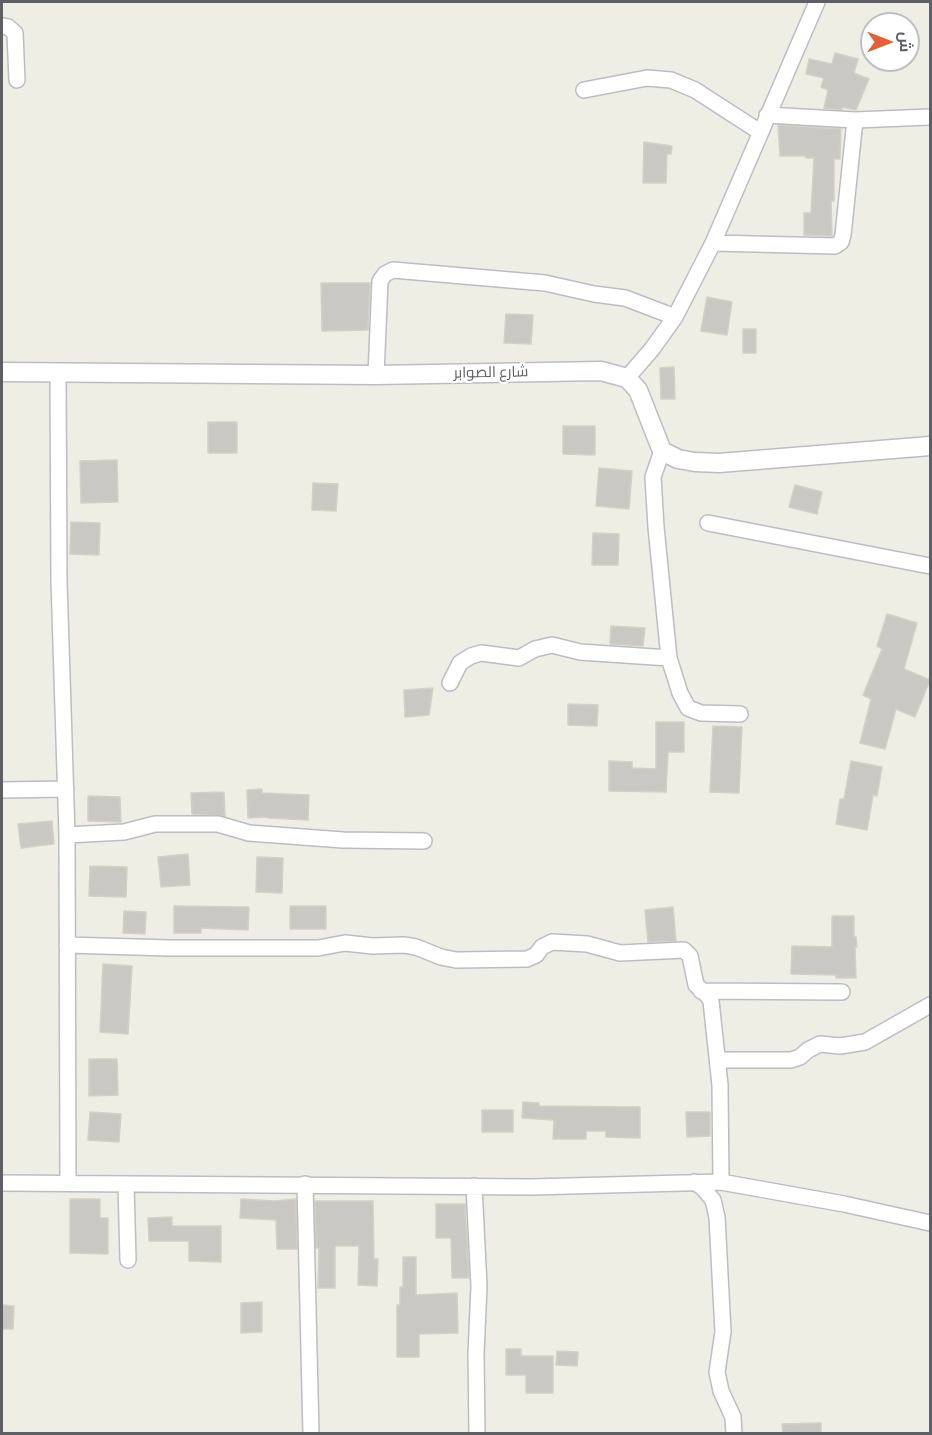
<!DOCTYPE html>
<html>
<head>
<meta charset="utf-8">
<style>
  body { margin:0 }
  #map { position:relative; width:932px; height:1435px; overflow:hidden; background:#efeee5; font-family:"Archivo Narrow",Cairo,sans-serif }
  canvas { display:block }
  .frame { position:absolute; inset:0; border:3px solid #5d5f65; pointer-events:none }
  .north { position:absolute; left:860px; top:12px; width:60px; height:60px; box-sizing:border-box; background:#fff; border:2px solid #bebfc1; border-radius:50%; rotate:90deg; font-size:16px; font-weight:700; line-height:24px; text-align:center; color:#5d5f65 }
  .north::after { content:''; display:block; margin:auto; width:21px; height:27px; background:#e66034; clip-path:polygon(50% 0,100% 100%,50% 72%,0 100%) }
</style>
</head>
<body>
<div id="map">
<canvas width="932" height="1435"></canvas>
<div class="frame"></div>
<div class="north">ش</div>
</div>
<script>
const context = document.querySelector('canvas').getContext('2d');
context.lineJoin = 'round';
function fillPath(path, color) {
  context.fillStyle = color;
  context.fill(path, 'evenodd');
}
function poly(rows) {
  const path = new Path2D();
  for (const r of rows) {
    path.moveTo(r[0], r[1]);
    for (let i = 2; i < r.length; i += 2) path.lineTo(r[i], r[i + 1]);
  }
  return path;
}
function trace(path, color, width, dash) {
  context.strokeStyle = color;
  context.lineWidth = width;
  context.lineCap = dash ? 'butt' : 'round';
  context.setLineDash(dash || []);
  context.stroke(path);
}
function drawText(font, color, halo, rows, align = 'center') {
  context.font = font + ' "Archivo Narrow",Cairo,sans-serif';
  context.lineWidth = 4.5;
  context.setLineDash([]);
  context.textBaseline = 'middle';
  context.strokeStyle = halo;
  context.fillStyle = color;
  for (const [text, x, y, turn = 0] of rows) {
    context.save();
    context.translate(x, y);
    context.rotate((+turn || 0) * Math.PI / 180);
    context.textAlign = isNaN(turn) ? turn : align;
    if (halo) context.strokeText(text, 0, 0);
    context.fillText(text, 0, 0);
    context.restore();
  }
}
const building = poly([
  [835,53,858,59,854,73,869,79,856,110,842,107,842,110,824,108,828,90,821,87,824,78,806,74,809,59,832,64,835,53],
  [778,125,841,129,840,159,834,159,834,201,831,201,832,236,804,235,804,213,811,213,814,158,806,158,806,156,780,156,778,125],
  [644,142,672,146,671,154,667,154,666,183,643,183,644,142],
  [321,283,370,283,368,330,322,331,321,283],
  [707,297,732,302,727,335,701,331,707,297],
  [506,314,533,315,531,344,504,343,506,314],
  [743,329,756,329,756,353,743,353,743,329],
  [674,367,675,399,661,399,660,368,674,367],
  [208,422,237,422,237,453,208,453,208,422],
  [563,426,595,426,595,455,563,454,563,426],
  [117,460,118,502,81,503,80,461,117,460],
  [599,468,632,471,629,509,596,506,599,468],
  [313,483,338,484,336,511,312,510,313,483],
  [795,485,822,492,817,514,789,507,795,485],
  [71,522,100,523,99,555,70,554,71,522],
  [593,533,619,534,618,565,592,565,593,533],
  [887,614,917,623,904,669,930,680,915,717,896,709,885,749,860,743,871,699,863,695,882,649,877,646,887,614],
  [611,626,645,628,643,646,610,644,611,626],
  [433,688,429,715,405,717,404,690,433,688],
  [568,704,598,705,597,726,568,725,568,704],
  [656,722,684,722,684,752,668,752,666,792,609,791,609,761,632,762,632,768,656,769,656,722],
  [713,726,742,727,739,793,710,792,713,726],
  [851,761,882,767,877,796,873,795,867,830,836,824,840,799,844,799,851,761],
  [262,789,262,793,309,795,308,820,268,818,268,817,248,818,247,790,262,789],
  [224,792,225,816,192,814,191,793,224,792],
  [88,796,120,797,121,822,88,821,88,796],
  [52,821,54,844,21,848,18,824,52,821],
  [188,854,190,885,161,887,158,857,188,854],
  [257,857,283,858,282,893,256,892,257,857],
  [90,866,127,867,126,897,89,896,90,866],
  [174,906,249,907,248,930,201,928,201,933,174,933,174,906],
  [290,906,326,906,326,929,290,929,290,906],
  [673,907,676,941,648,942,645,910,673,907],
  [124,911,146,912,145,934,123,933,124,911],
  [832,916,854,916,854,937,856,937,857,947,855,947,856,978,836,978,836,975,791,974,792,946,832,947,832,916],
  [103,964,132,966,128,1034,100,1032,103,964],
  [89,1059,117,1059,118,1095,89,1096,89,1059],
  [523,1102,539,1103,539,1106,640,1107,640,1138,606,1137,606,1131,586,1131,586,1139,553,1139,554,1120,522,1118,523,1102],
  [482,1110,513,1110,513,1132,482,1132,482,1110],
  [90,1112,121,1114,119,1142,88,1140,90,1112],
  [686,1112,710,1112,710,1136,687,1137,686,1112],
  [70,1199,100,1199,100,1218,108,1218,108,1254,70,1253,70,1199],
  [241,1199,275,1201,296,1199,297,1249,277,1249,276,1220,240,1218,241,1199],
  [315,1201,373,1201,374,1259,378,1259,377,1286,358,1285,359,1246,335,1246,335,1288,318,1288,319,1248,316,1248,315,1201],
  [436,1204,465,1204,469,1278,452,1278,451,1238,436,1238,436,1204],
  [172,1217,172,1226,221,1226,221,1262,189,1261,189,1241,149,1241,148,1218,172,1217],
  [403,1257,416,1257,416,1295,457,1293,458,1333,419,1334,419,1357,397,1357,397,1305,400,1305,400,1287,403,1287,403,1257],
  [262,1302,262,1332,241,1333,241,1303,262,1302],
  [2,1305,14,1306,13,1329,2,1329,2,1305],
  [506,1349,521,1349,521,1356,553,1356,553,1393,526,1393,526,1375,506,1375,506,1349],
  [557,1351,578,1352,577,1366,556,1365,557,1351],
  [821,1423,821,1434,783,1434,782,1424,821,1423]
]);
const minor = poly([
  [2,26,8,27,15,33,17,80],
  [584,90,647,78,671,80,695,90,760,132],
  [767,115,855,120,930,117],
  [713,243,835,246,841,242,843,235,855,120],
  [58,373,59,581,67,835,68,1183],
  [376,375,380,281,385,274,393,270,545,283,594,294,625,298,675,317],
  [627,378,652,349,675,317,713,243,817,2],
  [662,451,653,477,656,527,669,658,680,693,688,708,701,713,740,714],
  [708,523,930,566],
  [450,683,460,663,471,656,481,653,519,658,535,649,552,645,580,652,669,658],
  [2,790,66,789],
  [67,835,124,832,155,824,218,824,249,833,343,840,424,841],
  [67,945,169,948,318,948,345,943,373,946,404,945,416,947,441,957,456,960,527,959,536,955,542,947,552,942,587,944,620,953,684,950,690,956,696,985,708,996,711,1001,720,1085,721,1182],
  [701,991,842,992],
  [718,1060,791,1060,800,1057,808,1050,820,1044,840,1046,865,1042,930,1005],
  [694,1182,702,1187,713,1200,717,1217,723,1332,717,1372,721,1391,733,1417,734,1434],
  [2,1183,531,1187,721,1182,844,1204,930,1223],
  [126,1184,128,1260],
  [305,1184,311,1434],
  [474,1186,479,1286,476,1354,477,1434]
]);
const tertiary = poly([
  [2,372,376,375,601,371,627,378,638,390,662,451,678,459,695,462,719,463,930,446]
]);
const streetNames = [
  ["شارع الصوابر",491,373,-1]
];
fillPath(building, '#cac8c2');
trace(building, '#d3d1c3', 1.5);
trace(minor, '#bcbdc3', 18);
trace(tertiary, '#bcbdc3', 21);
trace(minor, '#fff', 15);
trace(tertiary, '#fff', 18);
drawText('15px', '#5d5f65', '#fff', streetNames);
</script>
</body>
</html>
